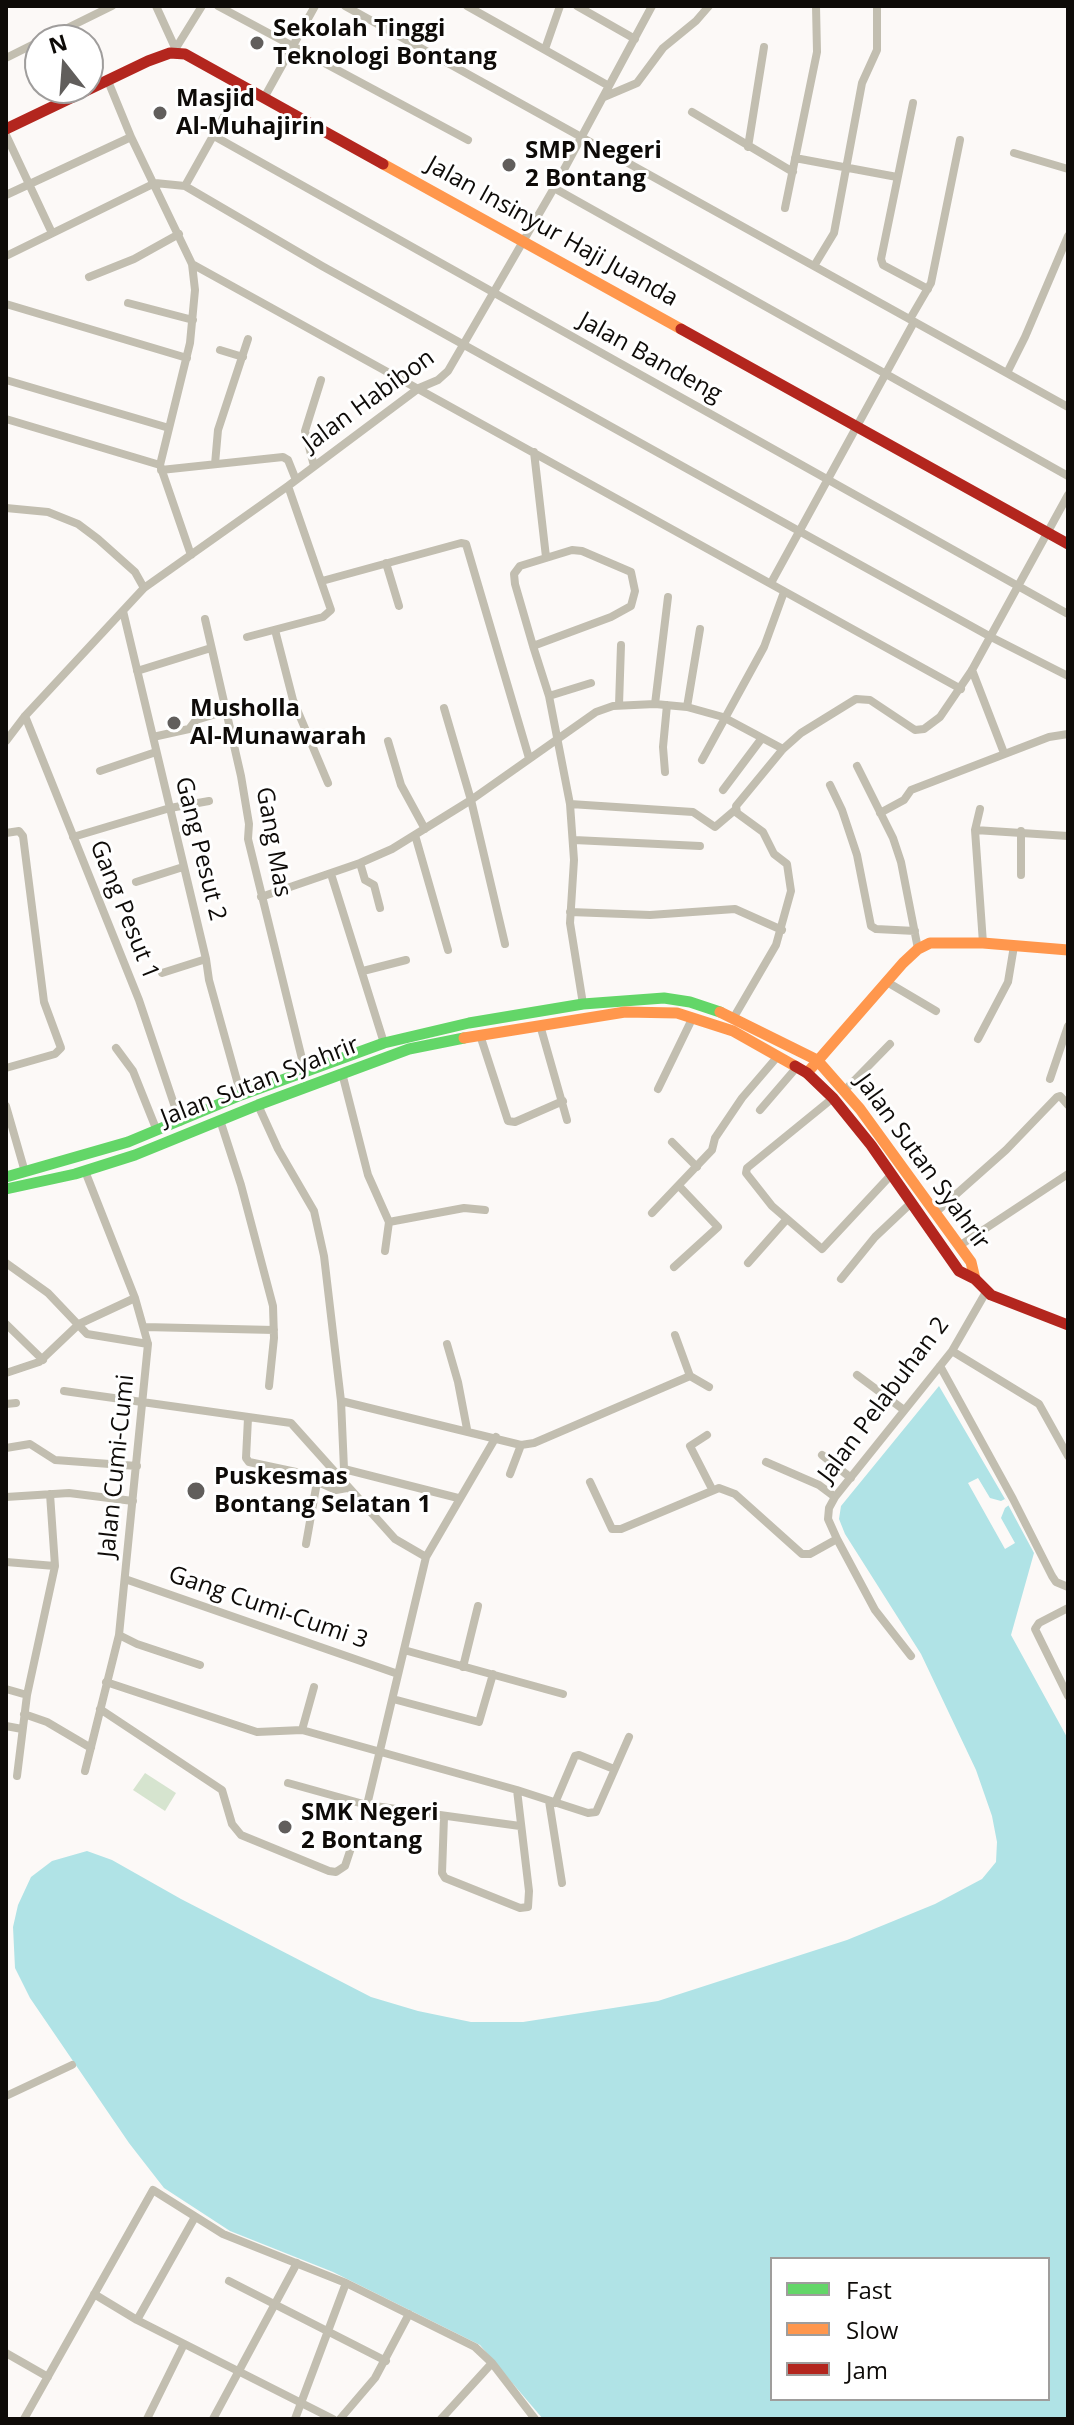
<!DOCTYPE html>
<html>
<head>
<meta charset="utf-8">
<style>
  body { margin:0 }
  #map { position:relative; width:1074px; height:2425px; overflow:hidden; background:#fcf9f7; font-family:"Open Sans",sans-serif }
  canvas { display:block }
  .frame { position:absolute; inset:0; border:8px solid #0e0b08; pointer-events:none }
  .legend { position:absolute; left:770px; top:2257px; width:280px; height:144px; box-sizing:border-box; background:#fff; border:2px solid #9f9d9c; margin:0; padding:10px 14px; list-style:none; font-size:24px; color:#0e0b08 }
  .legend li { display:flex; align-items:center; gap:16px; height:40px }
  .legend b { width:40px; border:2px solid #9f9d9c }
  .north { position:absolute; left:24px; top:24px; width:80px; height:80px; box-sizing:border-box; background:#fff; border:2px solid #9f9d9c; border-radius:50%; rotate:343deg; font-size:22px; font-weight:700; line-height:32px; text-align:center; color:#0e0b08 }
  .north::after { content:''; display:block; margin:auto; width:28px; height:36px; background:#615e5c; clip-path:polygon(50% 0,100% 100%,50% 72%,0 100%) }
</style>
</head>
<body>
<div id="map">
<canvas width="1074" height="2425"></canvas>
<div class="frame"></div>
<ul class="legend">
<li><b style="height:10px;background:#63d668"></b>Fast</li>
<li><b style="height:10px;background:#ff974d"></b>Slow</li>
<li><b style="height:10px;background:#b3261e"></b>Jam</li>
</ul>
<div class="north">N</div>
</div>
<script>
const context = document.querySelector('canvas').getContext('2d');
context.lineJoin = 'round';
function fillPath(path, color) {
  context.fillStyle = color;
  context.fill(path, 'evenodd');
}
function poly(rows) {
  const path = new Path2D();
  for (const r of rows) {
    path.moveTo(r[0], r[1]);
    for (let i = 2; i < r.length; i += 2) path.lineTo(r[i], r[i + 1]);
  }
  return path;
}
function trace(path, color, width, dash) {
  context.strokeStyle = color;
  context.lineWidth = width;
  context.lineCap = dash ? 'butt' : 'round';
  context.setLineDash(dash || []);
  context.stroke(path);
}
function drawText(font, color, halo, rows, align = 'center') {
  context.font = font + ' "Open Sans",sans-serif';
  context.lineWidth = 6;
  context.setLineDash([]);
  context.textBaseline = 'middle';
  context.strokeStyle = halo;
  context.fillStyle = color;
  for (const [text, x, y, turn = 0] of rows) {
    context.save();
    context.translate(x, y);
    context.rotate((+turn || 0) * Math.PI / 180);
    context.textAlign = isNaN(turn) ? turn : align;
    if (halo) context.strokeText(text, 0, 0);
    context.fillText(text, 0, 0);
    context.restore();
  }
}
const green = poly([
  [145,1773,176,1793,165,1811,133,1790]
]);
const water = poly([
  [939,1386,1005,1499,1034,1553,1011,1635,1068,1739,1068,2419,543,2419,480,2345,333,2272,230,2231,164,2188,129,2143,30,1998,15,1968,13,1927,18,1905,31,1877,52,1861,87,1851,112,1860,181,1899,371,1997,418,2011,471,2022,523,2022,658,2001,847,1940,935,1904,982,1879,996,1862,997,1842,992,1816,976,1770,921,1654,845,1534,839,1519,841,1506],
  [772,2259,1048,2259,1048,2399,772,2399]
]);
const pier = poly([
  [978,1478,990,1498,1001,1501,1005,1499,1009,1505,1005,1508,1001,1518,1015,1543,1005,1549,968,1483]
]);
const street = poly([
  [156,6,177,52],
  [218,6,468,140],
  [345,6,1068,407],
  [467,6,609,86],
  [577,6,635,39],
  [43,40,112,6],
  [176,48,202,6],
  [545,49,560,6],
  [6,58,40,41],
  [108,81,131,137,192,264,195,290,190,343,160,465,191,555],
  [604,97,637,83,663,48,696,21,709,6],
  [264,98,315,6],
  [913,103,881,259,883,265,928,289],
  [692,112,793,172],
  [6,135,52,233],
  [214,136,1068,614],
  [748,147,764,47],
  [1014,153,1068,169],
  [795,158,897,177],
  [185,186,241,86],
  [554,188,1068,476],
  [6,195,131,137],
  [785,208,817,52,816,6],
  [6,256,155,183,185,186,322,266,799,531,991,637,1068,676],
  [192,264,961,689],
  [814,266,834,233,862,83,877,50,877,6],
  [89,277,134,259,179,234],
  [128,303,193,320],
  [6,304,187,358],
  [910,319,931,283,960,140],
  [220,350,243,357],
  [1007,373,1025,337,1068,236],
  [6,380,169,428],
  [6,419,160,465],
  [534,452,546,557],
  [215,464,218,430,248,339],
  [314,466,305,431,321,380],
  [161,470,283,457,288,460,296,480],
  [6,508,48,512,78,524,98,539,135,572,144,588],
  [386,563,399,606],
  [322,581,461,543,466,544,529,758],
  [771,583,914,322],
  [123,611,206,959,209,980,241,1095],
  [205,619,241,776,249,824,248,839,305,1071],
  [275,630,293,700,328,783],
  [247,637,323,617,331,610,288,486],
  [533,646,611,617,631,606,635,591,631,572,582,551,572,550,520,566,514,574,515,584,533,646,549,696,570,804,574,860,570,923,583,1004],
  [972,670,1004,753],
  [137,671,211,648],
  [549,696,591,683],
  [655,704,668,597],
  [619,705,621,645],
  [687,707,700,629],
  [444,708,471,800,505,944],
  [25,716,139,1000,180,1122],
  [153,737,189,729,196,720,226,711],
  [6,741,25,716,144,588,288,486,419,388,438,380,448,371,554,188,652,6],
  [388,741,401,785,425,829],
  [702,760,764,647,784,592],
  [857,766,893,838,901,862,918,949],
  [100,771,156,752],
  [665,772,663,747,667,705],
  [830,785,842,810,857,855,871,926,876,929,915,931],
  [723,790,762,738],
  [570,804,693,812,715,827,735,810],
  [980,809,975,830,983,943],
  [880,813,904,800,911,790,1049,737,1068,734],
  [975,830,1068,836],
  [1021,831,1021,875],
  [6,833,19,831,23,836,44,1002,61,1048,55,1054,6,1068],
  [415,835,448,950],
  [73,837,170,808,209,801],
  [574,840,700,846],
  [360,863,365,880,374,885,380,908],
  [331,874,384,1043],
  [136,882,183,867],
  [261,897,360,863,392,849,471,800,596,712,613,706,655,704,687,707,723,717,783,749],
  [570,912,650,915,735,909,782,930],
  [363,971,406,960],
  [162,973,206,959],
  [887,982,936,1011],
  [734,1017,776,945,791,891,787,864,774,854,763,832,737,813,736,806,783,749,801,733,856,699,870,700,915,730,924,729,940,717,972,670,1068,495],
  [540,1025,567,1120],
  [480,1035,508,1121,515,1122,563,1101],
  [978,1039,1008,982,1014,946],
  [116,1048,133,1071,157,1131],
  [342,1073,368,1175,389,1222,385,1251],
  [1050,1079,1068,1026],
  [658,1089,693,1017],
  [845,1090,890,1044],
  [833,1098,747,1168,746,1173,772,1206,822,1249,891,1175],
  [258,1105,278,1149,314,1211,324,1256,341,1401,344,1469,341,1481],
  [6,1106,25,1172],
  [760,1110,797,1067],
  [220,1120,241,1185,273,1306,274,1338,269,1386],
  [672,1142,697,1167],
  [652,1213,712,1150,715,1138,742,1098,778,1056],
  [935,1213,1006,1150,1057,1097,1060,1096,1068,1105],
  [389,1222,464,1208,485,1210],
  [959,1246,1068,1174],
  [6,1263,48,1293,87,1334,148,1344],
  [748,1263,786,1220],
  [674,1267,718,1227,680,1187],
  [841,1279,875,1237,911,1203],
  [6,1324,43,1360],
  [144,1327,274,1330],
  [675,1335,690,1376,709,1387],
  [447,1344,458,1382,467,1429],
  [952,1351,1039,1404,1068,1456],
  [940,1366,1013,1499,1052,1576,1056,1582,1068,1587],
  [6,1373,39,1362,79,1324,135,1298],
  [857,1375,904,1410],
  [64,1391,291,1423,395,1539,426,1557,367,1805],
  [341,1401,521,1445,534,1443,690,1376],
  [6,1404,16,1403],
  [248,1418,246,1458,249,1462,296,1472,336,1490,347,1488],
  [707,1435,690,1446,712,1489],
  [6,1448,30,1444,55,1460,137,1466],
  [822,1455,851,1478],
  [766,1462,819,1485,835,1497],
  [344,1469,458,1498],
  [510,1474,521,1445],
  [590,1482,612,1529,621,1529,719,1488,735,1494,802,1554,810,1554,837,1539],
  [50,1494,55,1566],
  [6,1497,69,1493,133,1501],
  [306,1544,317,1482],
  [426,1557,496,1437],
  [6,1562,55,1566,27,1695,17,1776],
  [125,1579,398,1674],
  [1068,1608,1039,1623,1035,1629,1068,1696],
  [119,1635,137,1644,200,1665],
  [404,1650,563,1694],
  [911,1656,875,1610,837,1539,828,1519,829,1508,835,1497,952,1351,986,1292],
  [463,1667,478,1606],
  [106,1682,257,1732,302,1730,517,1790,529,1891,528,1907,520,1908,445,1878,442,1873,444,1817],
  [6,1689,27,1695],
  [393,1699,479,1722,493,1674],
  [100,1709,222,1790,232,1824,241,1835,329,1871,336,1872,345,1866,352,1845,386,1846],
  [24,1714,47,1722,91,1748],
  [6,1726,22,1729],
  [302,1730,314,1687],
  [85,1771,119,1635,148,1344,135,1298,85,1171],
  [288,1783,367,1805,520,1826],
  [517,1790,588,1813,596,1812,629,1737],
  [549,1801,562,1883],
  [555,1803,575,1756,579,1755,614,1769],
  [6,2096,72,2065],
  [229,2281,386,2361],
  [94,2294,137,2320,333,2419],
  [137,2320,195,2217],
  [6,2353,48,2377],
  [24,2419,153,2190,223,2234,346,2283,475,2347,492,2363,535,2419],
  [147,2419,184,2344],
  [213,2419,297,2263],
  [295,2419,346,2283],
  [340,2419,375,2378,409,2314],
  [441,2419,492,2363]
]);
const fast = poly([
  [6,1177,128,1142,241,1095,384,1043,469,1023,583,1004,664,998,690,1002,720,1012],
  [6,1189,75,1174,135,1155,258,1105,409,1049,464,1038]
]);
const slow = poly([
  [383,164,681,329],
  [720,1012,817,1060,860,1109,971,1262,975,1279],
  [464,1038,625,1012,677,1013,733,1031,795,1066],
  [807,1073,903,963,918,949,930,943,983,943,1068,950]
]);
const jam = poly([
  [6,129,148,61,170,53,185,54,383,164],
  [681,329,1068,544],
  [795,1066,807,1073,833,1098,871,1145,959,1271,975,1279,991,1295,1068,1325]
]);
const markers = [
  [257,43,8,"#615e5c"],
  [160,113,8,"#615e5c"],
  [509,165,8,"#615e5c"],
  [174,723,8,"#615e5c"],
  [196,1491,10,"#615e5c"],
  [285,1827,8,"#615e5c"]
];
const poiNames = [
  ["Sekolah Tinggi",273,29],
  ["Teknologi Bontang",273,57],
  ["Masjid",176,99],
  ["Al-Muhajirin",176,127],
  ["SMP Negeri",525,151],
  ["2 Bontang",525,179],
  ["Musholla",190,709],
  ["Al-Munawarah",190,737],
  ["Puskesmas",214,1477],
  ["Bontang Selatan 1",214,1505],
  ["SMK Negeri",301,1813],
  ["2 Bontang",301,1841]
];
const streetNames = [
  ["Jalan Insinyur Haji Juanda",552,232,29],
  ["Jalan Bandeng",650,358,29],
  ["Jalan Habibon",369,401,-36],
  ["Gang Mas",273,842,80],
  ["Gang Pesut 2",200,849,76],
  ["Gang Pesut 1",124,910,68],
  ["Jalan Sutan Syahrir",260,1082,-21],
  ["Jalan Sutan Syahrir",922,1162,54],
  ["Jalan Pelabuhan 2",884,1400,-53],
  ["Jalan Cumi-Cumi",117,1466,-84],
  ["Gang Cumi-Cumi 3",268,1608,19]
];
fillPath(green, '#d6e4cf');
fillPath(water, '#b0e3e6');
fillPath(pier, '#fcf9f7');
trace(street, '#c2beb0', 8);
trace(fast, '#63d668', 11);
trace(slow, '#ff974d', 11);
trace(jam, '#b3261e', 11);
for (const [x, y, r, color] of markers) {
  const dot = new Path2D();
  dot.arc(x, y, r, 0, 2 * Math.PI);
  context.fillStyle = color;
  context.fill(dot);
  trace(dot, '#fff', 3);
}
drawText('bold 24px', '#0e0b08', '#fff', poiNames, 'left');
drawText('24px', '#0e0b08', '#fff', streetNames);
</script>
</body>
</html>
